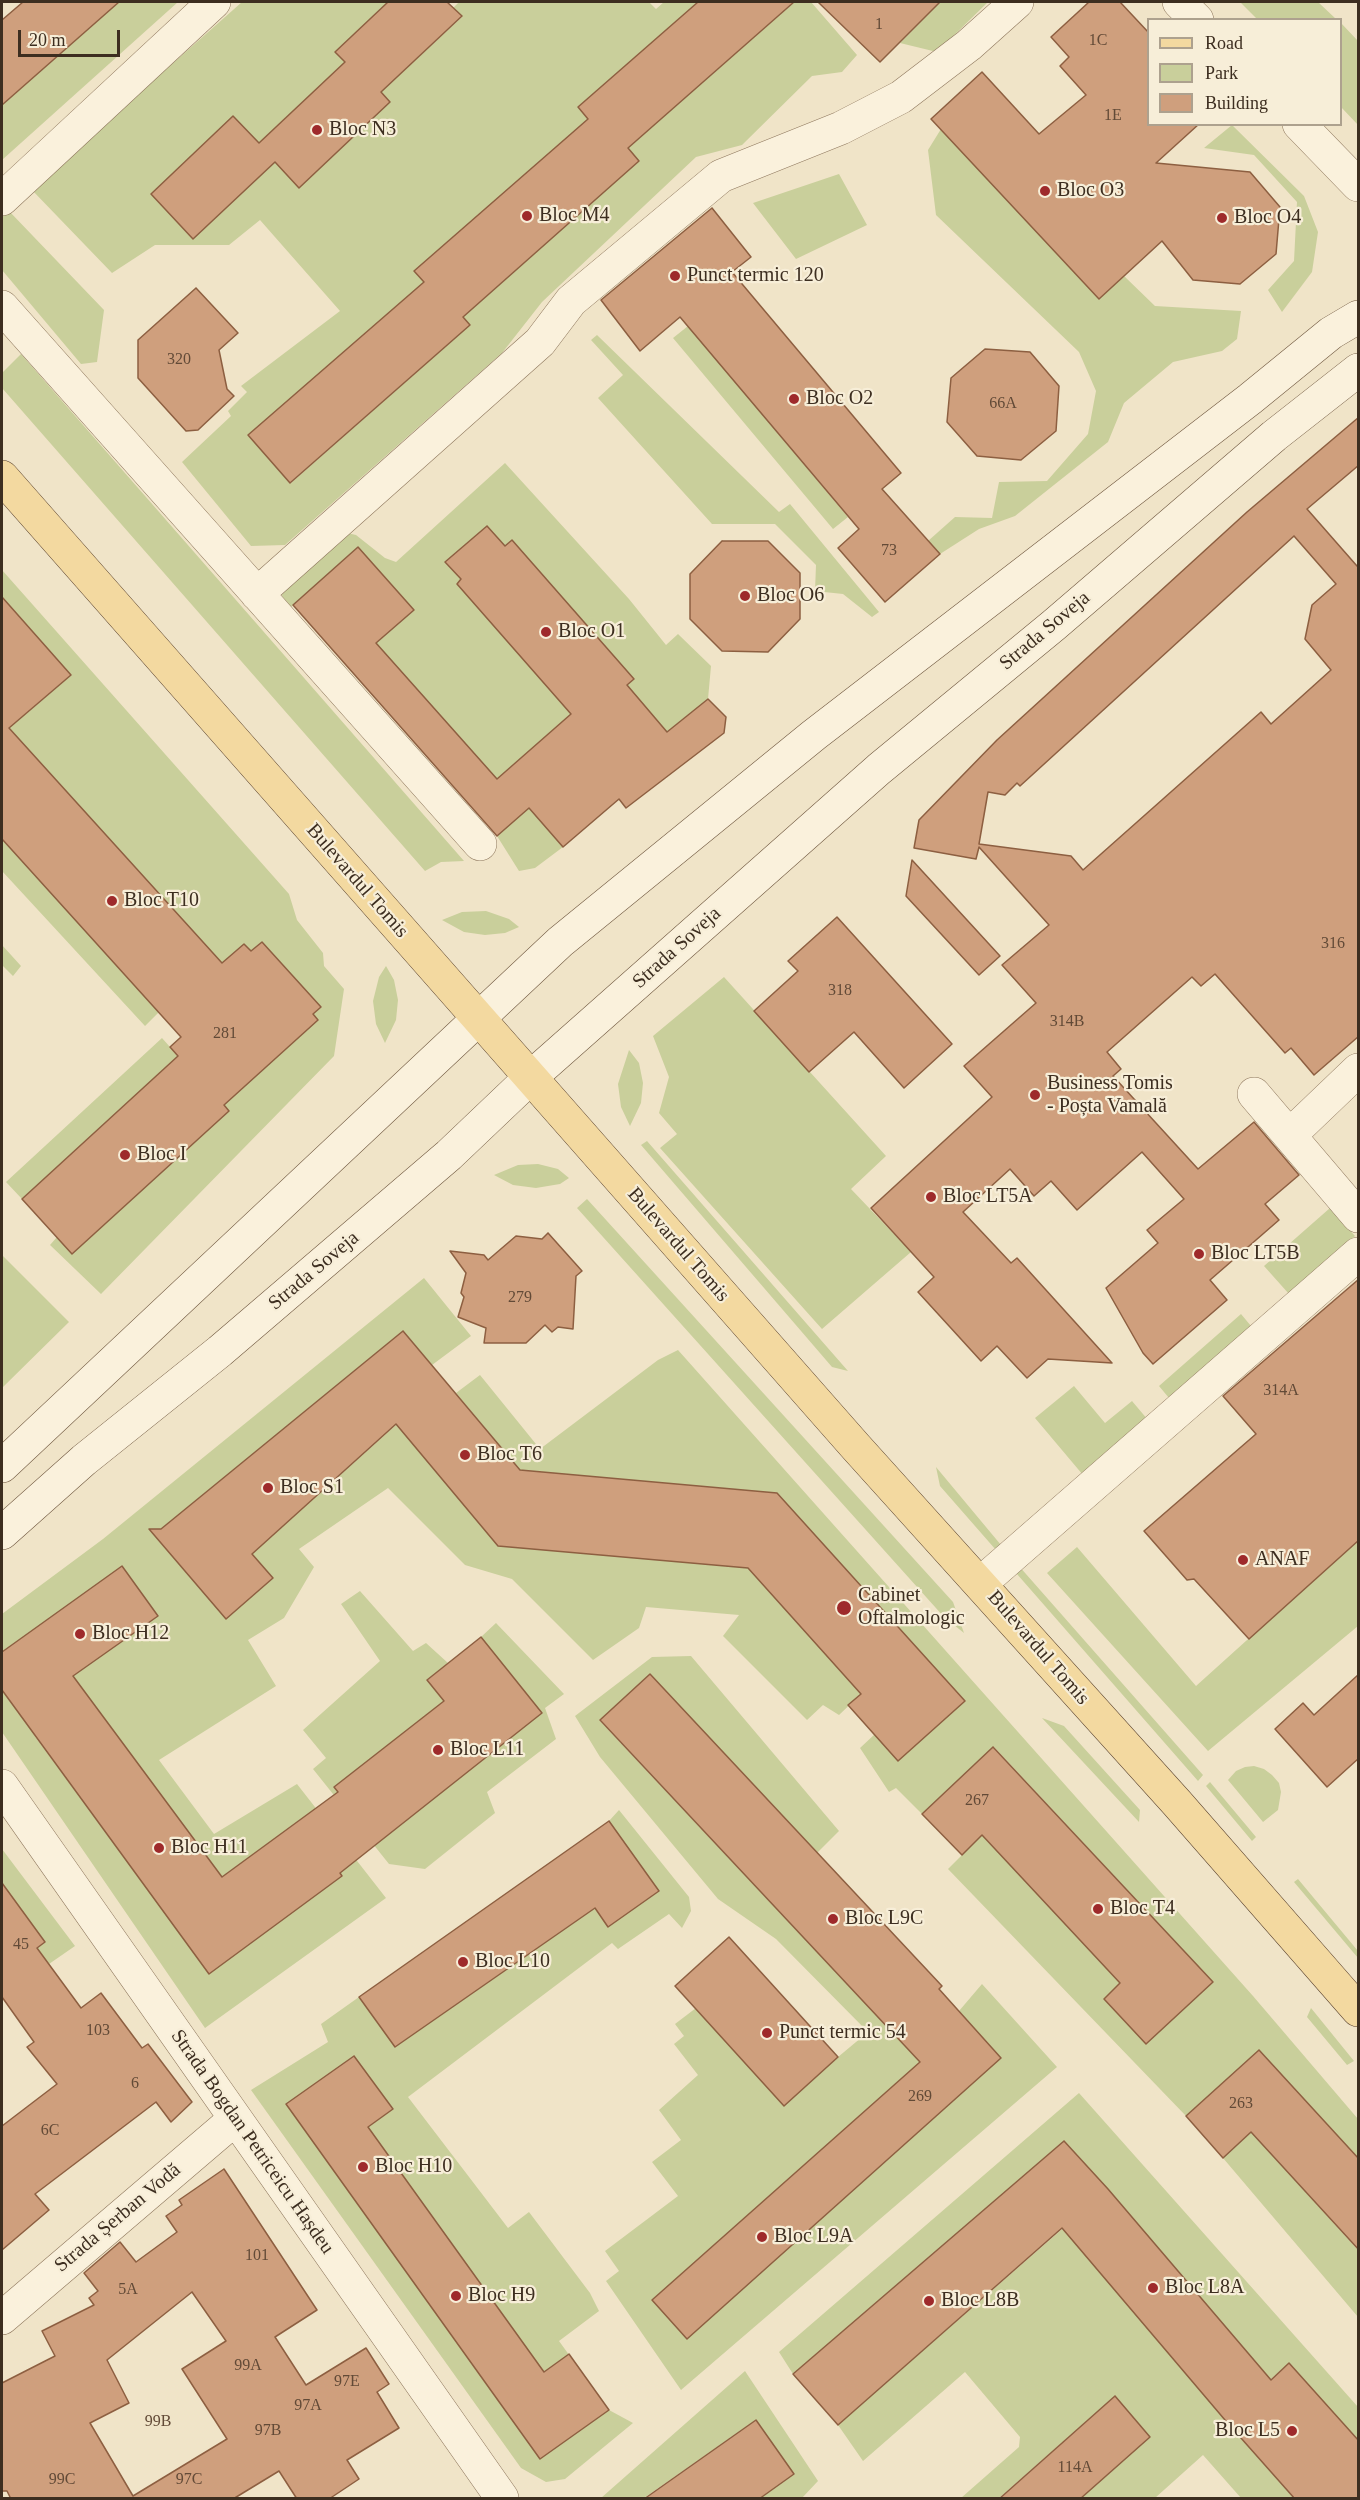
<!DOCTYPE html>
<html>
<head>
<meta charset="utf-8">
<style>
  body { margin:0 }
  #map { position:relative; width:1360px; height:2500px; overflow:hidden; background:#f0e4c8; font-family:Georgia,serif }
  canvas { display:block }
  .frame { position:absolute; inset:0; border:3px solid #3d2e20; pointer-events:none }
  .legend { position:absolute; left:1147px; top:18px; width:195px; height:108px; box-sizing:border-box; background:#f7eed8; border:2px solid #ada18e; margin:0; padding:8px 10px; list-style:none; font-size:18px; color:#3d2e20 }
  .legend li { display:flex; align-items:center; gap:12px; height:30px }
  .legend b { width:30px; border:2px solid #ada18e }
  .scale { position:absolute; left:18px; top:30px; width:102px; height:27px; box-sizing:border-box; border:3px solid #3d2e20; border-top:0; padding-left:8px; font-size:18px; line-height:21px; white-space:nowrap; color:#3d2e20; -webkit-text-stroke:4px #f7eed8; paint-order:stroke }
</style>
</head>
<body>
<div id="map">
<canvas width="1360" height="2500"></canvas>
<div class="frame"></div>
<ul class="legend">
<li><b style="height:8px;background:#f3d9a0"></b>Road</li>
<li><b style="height:16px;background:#c9cf9b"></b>Park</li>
<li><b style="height:16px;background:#cf9f7d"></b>Building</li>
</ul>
<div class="scale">20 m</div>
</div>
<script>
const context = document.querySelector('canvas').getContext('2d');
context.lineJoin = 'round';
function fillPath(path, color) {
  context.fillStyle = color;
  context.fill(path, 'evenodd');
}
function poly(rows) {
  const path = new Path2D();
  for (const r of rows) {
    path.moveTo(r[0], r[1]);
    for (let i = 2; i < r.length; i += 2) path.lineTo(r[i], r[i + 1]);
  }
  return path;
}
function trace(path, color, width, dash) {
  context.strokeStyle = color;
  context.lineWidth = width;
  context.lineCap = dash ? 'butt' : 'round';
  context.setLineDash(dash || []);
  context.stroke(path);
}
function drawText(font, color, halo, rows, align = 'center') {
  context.font = font + ' Georgia,serif';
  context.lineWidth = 4.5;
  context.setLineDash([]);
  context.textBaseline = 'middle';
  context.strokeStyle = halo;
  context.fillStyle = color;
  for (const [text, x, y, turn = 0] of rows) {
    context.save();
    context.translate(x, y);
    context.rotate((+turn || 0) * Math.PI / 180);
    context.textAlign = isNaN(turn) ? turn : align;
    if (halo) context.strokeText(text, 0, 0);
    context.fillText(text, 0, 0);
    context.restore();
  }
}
const green = poly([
  [119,2,178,2,2,160,2,105],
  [242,2,388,2,335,52,345,62,259,143,233,116,151,194,193,238,275,162,381,92,462,17,453,8,459,2,649,2,656,9,664,2,698,2,578,107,588,119,414,271,424,282,249,435,291,483,469,326,463,317,639,161,628,148,790,6,787,2,811,2,857,55,842,72,812,76,742,145,696,157,542,302,502,353,285,545,251,546,182,462,231,416,228,411,247,392,241,386,340,311,260,220,229,245,155,245,112,273,31,189],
  [940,2,988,2,937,52,900,43],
  [1240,2,1318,2,1336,19,1257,19],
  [1341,23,1358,41,1358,125,1341,107],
  [1232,125,1304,196,1318,232,1312,272,1282,312,1268,290,1294,261,1297,202,1254,155,1204,148],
  [941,129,1099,299,1124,276,1155,306,1241,311,1237,339,1222,351,1173,362,1124,403,1108,442,1015,516,979,529,940,554,928,541,955,517,992,518,999,482,1047,481,1088,434,1096,391,1079,352,936,215,928,150],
  [839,174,867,225,796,259,753,203],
  [9,211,104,310,97,362,81,364,2,270,2,217],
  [688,326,848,517,833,529,673,338],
  [597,335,779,512,790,504,879,612,872,617,843,594,815,591,816,565,775,524,712,524,598,398,623,375,591,340],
  [21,354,464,861,441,862,425,871,2,388,2,373],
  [505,463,629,599,666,645,678,634,711,666,708,699,605,781,563,847,535,868,519,871,497,836,578,764,497,779,376,643,414,610,358,548,291,607,282,596,283,589,347,533,356,535,385,558,396,562],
  [487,526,505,546,512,540,634,679,581,725,457,584,461,579,445,562],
  [2,570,289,894,297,920,323,953,324,966,344,989,334,1056,101,1294,50,1245,57,1237,72,1253,229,1111,224,1105,317,1020,313,1014,321,1007,262,942,251,951,244,944,222,963,9,728,6,731,2,726,2,711,5,708,18,705,26,714,71,675,2,597],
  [2,839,159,1012,145,1026,2,871],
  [486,911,509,919,519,927,505,933,485,935,464,932,442,920,462,912],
  [2,945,21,966,13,976,2,965],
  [386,966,394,980,398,1000,396,1020,385,1043,376,1024,373,1001,379,977],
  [724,977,886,1156,851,1189,911,1252,822,1329,660,1148,677,1134,659,1113,669,1077,653,1036],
  [162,1038,178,1056,22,1199,6,1182],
  [629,1050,639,1063,643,1083,641,1103,630,1126,621,1107,618,1084],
  [647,1141,848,1371,832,1367,641,1145],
  [538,1164,558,1169,569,1178,560,1184,536,1188,513,1185,494,1175,518,1165],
  [587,1199,953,1602,964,1633,944,1617,577,1208],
  [1330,1208,1355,1236,1289,1294,1264,1266],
  [2,1255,69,1322,2,1388],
  [424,1278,471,1336,432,1365,403,1331,154,1535,226,1619,273,1578,252,1554,397,1424,748,1568,861,1694,839,1715,823,1705,807,1720,723,1636,739,1615,646,1607,639,1628,593,1660,512,1579,465,1565,388,1488,299,1549,314,1567,284,1618,248,1640,276,1686,159,1760,214,1834,297,1784,386,1898,205,2028,2,1732,2,1614,103,1539],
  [88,1697,222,1877,300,1820,342,1876,209,1973,34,1735],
  [1241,1314,1251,1326,1169,1398,1159,1386],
  [678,1350,1253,1996,1358,2119,1358,2159,1259,2050,1186,2116,948,1869,982,1835,1120,1983,1104,1999,1146,2044,1213,1982,994,1747,922,1814,896,1788,889,1792,860,1748,875,1734,965,1701,777,1493,520,1470,456,1393,480,1375,540,1449,658,1360],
  [1074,1386,1105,1423,1132,1401,1148,1420,1083,1475,1035,1418],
  [936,1467,1011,1557,1203,1775,1198,1781,940,1486],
  [1358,1540,1358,1626,1208,1751,1047,1573,1077,1547,1196,1686],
  [360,1591,413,1651,426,1643,448,1663,427,1680,444,1701,335,1787,541,1713,481,1637,496,1623,564,1694,545,1708,556,1739,487,1792,495,1813,425,1869,389,1864,313,1769,326,1758,303,1730,380,1661,341,1604],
  [691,1656,839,1831,817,1853,650,1674,600,1721,892,2032,930,2038,938,2047,652,2300,687,2338,1001,2058,959,2011,982,1984,1057,2067,681,2390,606,2281,619,2271,605,2251,678,2196,652,2162,681,2140,659,2110,698,2075,674,2044,684,2036,675,2024,696,2008,838,2057,868,2032,776,1939,718,1899,600,1757,575,1716,652,1657],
  [1042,1718,1064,1726,1140,1810,1139,1822],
  [1254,1766,1264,1769,1272,1775,1279,1783,1281,1792,1278,1810,1263,1822,1228,1780,1236,1771,1245,1767],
  [1210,1782,1256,1837,1252,1841,1206,1786],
  [619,1810,689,1897,691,1911,682,1928,669,1914,618,1949,612,1943,408,2097,508,2228,529,2212,590,2293,599,2311,559,2341,609,2410,633,2423,565,2479,546,2482,521,2468,251,2090,328,2042,321,2024,359,1997,395,2047,595,1908,608,1926,658,1892,609,1821],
  [2,1849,75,1946,49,1964,37,1948,45,1942,2,1884],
  [1298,1879,1358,1951,1358,1958,1294,1882],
  [1311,2008,1354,2061,1347,2065,1307,2017],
  [1079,2093,1358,2407,1358,2441,1289,2363,1225,2420,1295,2498,1241,2498,1203,2455,1155,2498,1080,2498,1150,2437,1115,2396,999,2498,961,2498,1019,2447,1020,2437,965,2372,863,2461,838,2425,1108,2189,1064,2141,793,2374,779,2352],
  [1251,2132,1358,2250,1358,2317,1223,2158],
  [745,2371,818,2481,802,2498,759,2498,794,2474,756,2420,644,2498,601,2498]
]);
const building = poly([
  [23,2,119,2,2,105,2,20,23,2],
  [388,2,447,2,462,16,381,92,390,102,299,188,275,162,193,239,151,194,233,116,259,143,345,62,335,52,388,2],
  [698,2,794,2,628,148,639,161,463,317,470,325,290,483,248,435,424,282,414,271,588,119,578,107,698,2],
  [818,2,940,2,880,62,818,2],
  [1089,2,1120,2,1149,33,1149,124,1199,124,1156,163,1250,172,1280,207,1276,254,1240,284,1193,280,1162,241,1099,299,931,119,982,72,1039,134,1086,95,1060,66,1069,57,1051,37,1089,2],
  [712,208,751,257,732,272,901,473,882,489,940,554,885,602,838,548,859,529,680,317,640,351,601,300,712,208],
  [196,288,238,333,219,350,227,389,234,396,198,430,186,431,138,378,138,340,196,288],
  [985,349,1030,352,1059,386,1056,431,1021,460,977,456,947,422,951,378,985,349],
  [1359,417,1359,465,1307,509,1357,566,1359,564,1359,1036,1314,1075,1291,1048,1285,1053,1215,974,1201,986,1192,977,1107,1052,1121,1069,1113,1076,1198,1169,1254,1122,1299,1175,1265,1204,1279,1220,1210,1280,1227,1300,1153,1364,1143,1353,1106,1288,1158,1243,1147,1230,1184,1199,1142,1152,1077,1210,1051,1181,1034,1196,1010,1169,963,1212,1011,1263,1017,1258,1112,1363,1048,1359,1027,1378,997,1346,981,1361,918,1292,934,1277,871,1208,992,1097,964,1066,1036,1003,1002,965,1049,925,979,847,976,859,914,848,919,820,997,740,1247,512,1359,417],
  [1294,536,1336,584,1312,605,1305,639,1331,670,1271,724,1261,712,1083,870,1071,856,979,844,988,792,1005,795,1017,783,1020,786,1294,536],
  [487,526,505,546,512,540,634,679,627,685,667,732,708,699,726,717,724,733,626,808,619,799,563,847,529,808,497,836,293,605,358,547,414,610,376,643,497,779,571,714,457,584,461,579,445,562,487,526],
  [722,541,768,541,800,573,800,619,768,652,722,651,690,619,690,574,722,541],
  [2,597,71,675,9,728,222,963,244,944,251,951,262,942,321,1007,313,1014,318,1020,224,1105,229,1111,72,1254,22,1199,178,1056,170,1047,181,1037,2,839,2,597],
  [912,860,1000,956,979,975,906,896,912,860],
  [837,917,952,1044,904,1088,854,1032,809,1072,754,1011,798,971,788,961,837,917],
  [548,1233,582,1271,576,1276,573,1329,558,1327,552,1332,545,1325,526,1343,484,1343,486,1328,458,1317,464,1297,461,1293,466,1273,450,1251,484,1255,488,1260,516,1236,542,1239,548,1233],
  [1359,1279,1359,1540,1249,1639,1194,1579,1187,1580,1144,1531,1256,1434,1223,1396,1359,1279],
  [403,1331,520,1470,777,1493,965,1701,898,1761,848,1705,861,1694,748,1568,498,1546,396,1424,252,1554,273,1578,226,1619,149,1529,161,1529,403,1331],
  [122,1566,158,1616,73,1676,222,1877,338,1792,334,1787,444,1701,427,1680,481,1637,542,1713,340,1873,342,1876,209,1974,2,1690,2,1652,122,1566],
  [650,1674,942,1986,939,1989,1001,2058,687,2339,652,2300,920,2062,600,1720,650,1674],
  [1359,1674,1359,1758,1327,1787,1275,1729,1303,1703,1314,1715,1359,1674],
  [993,1747,1213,1982,1146,2044,1104,1999,1120,1983,982,1835,962,1855,922,1814,993,1747],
  [609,1821,659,1891,608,1927,595,1908,395,2047,359,1997,609,1821],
  [2,1883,45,1942,37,1948,81,2008,101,1993,142,2048,148,2044,192,2102,171,2122,156,2102,35,2194,49,2210,2,2250,2,2126,57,2084,27,2047,34,2042,2,1997,2,1883],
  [729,1937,838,2057,784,2106,675,1986,729,1937],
  [1259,2050,1359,2159,1359,2250,1251,2132,1223,2158,1186,2116,1259,2050],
  [354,2056,393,2109,368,2127,544,2372,569,2354,609,2410,540,2459,286,2104,354,2056],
  [1064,2141,1108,2189,1271,2380,1289,2363,1359,2441,1359,2499,1295,2499,1225,2420,1062,2228,838,2425,793,2374,1064,2141],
  [224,2169,317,2310,275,2337,306,2385,366,2348,389,2384,377,2392,399,2428,347,2460,359,2479,329,2499,297,2499,279,2471,233,2499,11,2499,7,2491,2,2491,2,2383,55,2356,42,2331,94,2305,89,2298,98,2291,84,2273,120,2242,136,2262,177,2232,166,2216,182,2205,179,2200,224,2169],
  [192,2292,226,2341,182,2369,227,2439,133,2496,90,2423,129,2403,107,2360,192,2292],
  [1115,2396,1150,2437,1080,2499,999,2499,1115,2396],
  [756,2420,794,2474,759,2499,644,2499,756,2420]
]);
const minor = poly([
  [2,199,214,2],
  [2,307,480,844],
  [257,594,540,342,571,301,721,176,841,128,901,97,969,45,1017,2],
  [1254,1094,1358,1216],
  [1290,1135,1358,1070],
  [981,1583,1358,1254],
  [2,1786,502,2498],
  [2,2318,235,2119]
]);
const tertiary = poly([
  [1179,2,1197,20],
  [1299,124,1358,185]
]);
const secondary = poly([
  [2,1466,560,942,814,735,1250,399,1331,333,1358,317],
  [2,1533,84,1460,220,1351,449,1155,531,1077,879,769,1054,625,1274,436,1358,370]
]);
const primary = poly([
  [2,477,856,1447,1177,1803,1358,2010]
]);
const markers = [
  [317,130,6,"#9e2a2b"],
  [1045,191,6,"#9e2a2b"],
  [527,216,6,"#9e2a2b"],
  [1222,218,6,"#9e2a2b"],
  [675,276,6,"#9e2a2b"],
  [794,399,6,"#9e2a2b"],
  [745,596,6,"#9e2a2b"],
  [546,632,6,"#9e2a2b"],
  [112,901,6,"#9e2a2b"],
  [1035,1095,6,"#9e2a2b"],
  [125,1155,6,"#9e2a2b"],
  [931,1197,6,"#9e2a2b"],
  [1199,1254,6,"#9e2a2b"],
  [465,1455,6,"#9e2a2b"],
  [268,1488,6,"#9e2a2b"],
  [1243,1560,6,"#9e2a2b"],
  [844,1608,8,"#9e2a2b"],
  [80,1634,6,"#9e2a2b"],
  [438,1750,6,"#9e2a2b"],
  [159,1848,6,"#9e2a2b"],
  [1098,1909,6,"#9e2a2b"],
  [833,1919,6,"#9e2a2b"],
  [463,1962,6,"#9e2a2b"],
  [767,2033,6,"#9e2a2b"],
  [363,2167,6,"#9e2a2b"],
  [762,2237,6,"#9e2a2b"],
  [1153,2288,6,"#9e2a2b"],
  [456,2296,6,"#9e2a2b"],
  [929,2301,6,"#9e2a2b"],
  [1292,2431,6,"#9e2a2b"]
];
const numberNames = [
  ["1",879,25],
  ["1C",1098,41],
  ["1E",1113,116],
  ["320",179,360],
  ["66A",1003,404],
  ["73",889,551],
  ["316",1333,944],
  ["318",840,991],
  ["314B",1067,1022],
  ["281",225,1034],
  ["279",520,1298],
  ["314A",1281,1391],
  ["267",977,1801],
  ["45",21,1945],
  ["103",98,2031],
  ["6",135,2084],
  ["269",920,2097],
  ["263",1241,2104],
  ["6C",50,2131],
  ["101",257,2256],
  ["5A",128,2290],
  ["99A",248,2366],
  ["97E",347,2382],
  ["97A",308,2406],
  ["99B",158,2422],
  ["97B",268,2431],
  ["114A",1075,2468],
  ["99C",62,2480],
  ["97C",189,2480]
];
const poiNames = [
  ["Bloc N3",329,130],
  ["Bloc O3",1057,191],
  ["Bloc M4",539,216],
  ["Bloc O4",1234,218],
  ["Punct termic 120",687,276],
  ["Bloc O2",806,399],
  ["Bloc O6",757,596],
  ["Bloc O1",558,632],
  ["Bloc T10",124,901],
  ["Business Tomis",1047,1084],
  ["- Poșta Vamală",1047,1107],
  ["Bloc I",137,1155],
  ["Bloc LT5A",943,1197],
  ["Bloc LT5B",1211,1254],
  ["Bloc T6",477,1455],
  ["Bloc S1",280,1488],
  ["ANAF",1255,1560],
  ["Cabinet",858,1596],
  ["Oftalmologic",858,1619],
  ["Bloc H12",92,1634],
  ["Bloc L11",450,1750],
  ["Bloc H11",171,1848],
  ["Bloc T4",1110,1909],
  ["Bloc L9C",845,1919],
  ["Bloc L10",475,1962],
  ["Punct termic 54",779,2033],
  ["Bloc H10",375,2167],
  ["Bloc L9A",774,2237],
  ["Bloc L8A",1165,2288],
  ["Bloc H9",468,2296],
  ["Bloc L8B",941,2301],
  ["Bloc L5",1280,2431,"right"]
];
const streetNames = [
  ["Strada Soveja",1045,631,-40],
  ["Bulevardul Tomis",357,881,49],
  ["Strada Soveja",677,948,-42],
  ["Bulevardul Tomis",678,1245,49],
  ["Strada Soveja",314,1271,-40],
  ["Bulevardul Tomis",1038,1648,49],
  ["Strada Bogdan Petriceicu Hașdeu",252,2142,55],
  ["Strada Șerban Vodă",118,2218,-40]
];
fillPath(green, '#c9cf9b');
fillPath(building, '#cf9f7d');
trace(building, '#8d5f41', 1.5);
trace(minor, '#8d765c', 34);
trace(tertiary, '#8d765c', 34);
trace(secondary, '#6f573f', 34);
trace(primary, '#5b4430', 34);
trace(minor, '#faf1dc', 33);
trace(tertiary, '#faf1dc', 33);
trace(secondary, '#faf1dc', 33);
trace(primary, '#f3d9a0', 33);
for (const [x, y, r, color] of markers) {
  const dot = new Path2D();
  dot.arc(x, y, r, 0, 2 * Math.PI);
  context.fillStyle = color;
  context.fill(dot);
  trace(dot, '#f7eed8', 2);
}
drawText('16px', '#624a37', null, numberNames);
drawText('20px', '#3d2e20', '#f7eed8', poiNames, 'left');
drawText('20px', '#3d2e20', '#f7eed8', streetNames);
</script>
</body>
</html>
